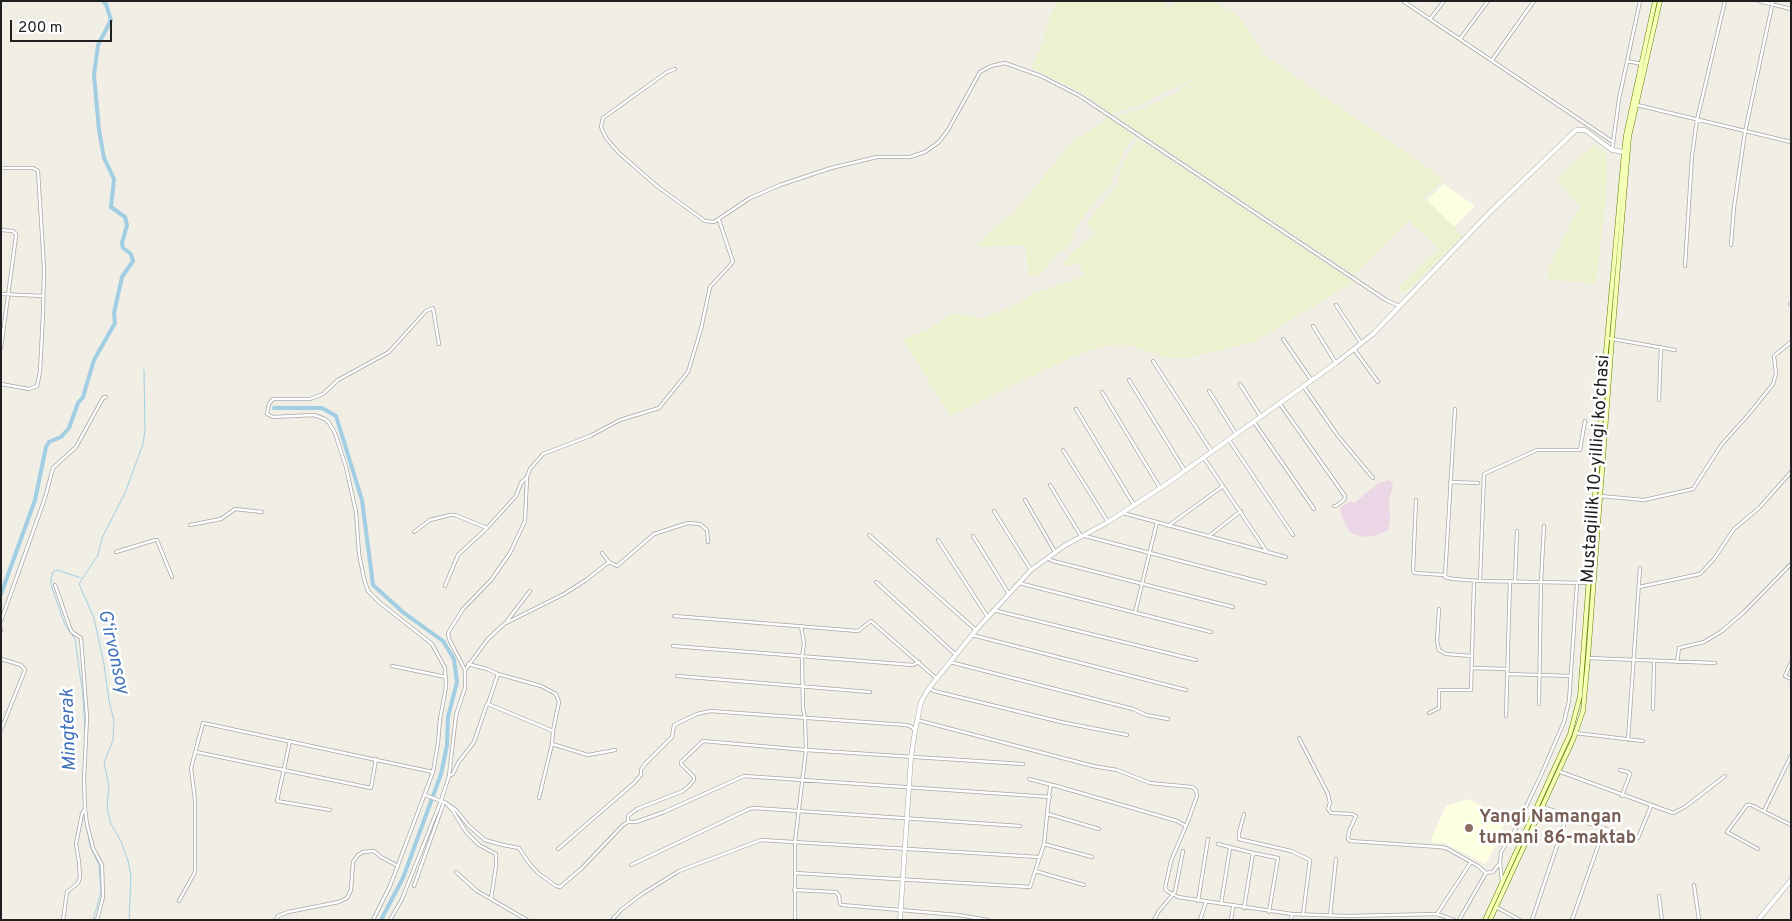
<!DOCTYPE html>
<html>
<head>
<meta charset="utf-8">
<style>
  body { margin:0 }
  #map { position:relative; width:1792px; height:921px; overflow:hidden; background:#f1eee5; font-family:Overpass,sans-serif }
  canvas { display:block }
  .frame { position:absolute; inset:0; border:2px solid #202020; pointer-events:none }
  .scale { position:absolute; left:10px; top:20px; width:102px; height:22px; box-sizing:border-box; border:2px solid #202020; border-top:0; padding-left:6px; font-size:15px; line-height:18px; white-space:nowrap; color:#202020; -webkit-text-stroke:4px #fff; paint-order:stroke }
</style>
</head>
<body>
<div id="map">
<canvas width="1792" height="921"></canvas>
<div class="frame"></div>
<div class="scale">200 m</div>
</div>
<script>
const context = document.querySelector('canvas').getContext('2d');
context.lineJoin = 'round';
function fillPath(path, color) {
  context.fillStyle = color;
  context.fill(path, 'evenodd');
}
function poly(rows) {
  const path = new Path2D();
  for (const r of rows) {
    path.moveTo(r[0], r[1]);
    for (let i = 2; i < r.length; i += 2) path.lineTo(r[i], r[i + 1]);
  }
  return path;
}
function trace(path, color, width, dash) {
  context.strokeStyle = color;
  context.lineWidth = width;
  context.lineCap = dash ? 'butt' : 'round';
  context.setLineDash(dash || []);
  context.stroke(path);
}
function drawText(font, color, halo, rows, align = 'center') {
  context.font = font + ' Overpass,sans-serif';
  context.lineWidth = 5;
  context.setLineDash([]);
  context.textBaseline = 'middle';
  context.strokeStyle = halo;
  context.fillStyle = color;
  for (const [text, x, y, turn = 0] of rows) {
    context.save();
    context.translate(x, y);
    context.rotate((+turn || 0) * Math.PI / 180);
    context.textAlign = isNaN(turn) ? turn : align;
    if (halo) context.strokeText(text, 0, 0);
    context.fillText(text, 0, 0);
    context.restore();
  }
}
const industrial = poly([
  [1390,480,1393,485,1389,500,1390,521,1388,530,1377,535,1366,537,1355,535,1349,531,1342,517,1340,508,1351,501,1354,503,1379,483]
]);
const education = poly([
  [1444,184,1475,206,1454,227,1427,200],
  [1468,799,1507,819,1486,864,1444,843,1431,843,1432,837,1446,806]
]);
const farmland = poly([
  [1057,1,1163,1,1169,7,1176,1,1214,1,1228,12,1231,9,1244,24,1262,51,1261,53,1444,179,1424,199,1463,236,1405,293,1399,287,1439,249,1409,221,1355,275,1116,117,1146,107,1176,93,1193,79,1162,93,1142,104,1111,114,1083,93,1031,68,1045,39,1043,35],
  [1109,118,1134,136,1124,151,1108,188,1094,202,1075,229,1071,243,1064,250,1057,254,1042,273,1029,277,1025,245,980,247,978,243,1016,210,1074,140],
  [1138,139,1354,282,1254,342,1189,358,1167,358,1129,345,1106,345,1074,356,950,416,903,339,930,329,953,313,982,319,1023,301,1032,294,1085,276,1077,262,1067,267,1063,265,1070,254,1095,234,1087,222,1115,188,1123,163],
  [1594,144,1604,151,1607,158,1606,196,1596,284,1547,279,1549,267,1580,206,1557,179]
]);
const stream = poly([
  [81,578,57,570,53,572,51,579,51,585,65,625,75,639,83,696,85,731],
  [87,828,90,846,99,865,101,892,93,920],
  [129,920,131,876,128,861,121,841,111,824,107,808,109,786,104,763,113,740,114,721,109,701,104,664,94,618,79,584,98,555,102,538,125,493,143,444,145,430,144,370]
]);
const canal = poly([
  [274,408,322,408,336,416,362,500,373,585,404,613,443,641,454,659,457,682,448,717,447,745,441,774,403,878,381,920],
  [1,594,35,500,46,447,49,442,61,437,69,428,78,403,83,397,94,360,115,323,114,313,122,277,133,261,131,254,123,248,122,243,127,225,125,217,111,207,114,179,104,158,99,130,94,75,98,45,111,20,106,4,103,1]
]);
const minor = poly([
  [1403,1,1613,142],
  [1759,1,1791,9],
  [1430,19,1444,1],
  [1460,39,1488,1],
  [1492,60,1534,1],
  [1627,61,1642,64],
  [675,69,667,72,603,118,601,127,606,138,619,153,658,187,705,221,714,222,750,198,780,185,831,168,877,157,910,157,925,152,939,142,948,130,980,72,991,66,1005,63,1041,76,1080,96,1386,300,1399,306],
  [1637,105,1791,142],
  [1612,150,1619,99,1640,1],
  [1,168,33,168,38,171,44,268,43,313,40,372,37,386,29,389,1,384],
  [1,230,13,231,16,234,16,236,1,348],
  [1731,245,1734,207,1745,132,1773,1],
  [1685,266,1692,156,1697,120,1725,1],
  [1,294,43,296],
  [1790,304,1791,305],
  [1336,305,1361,343],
  [1313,326,1336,363],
  [1607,338,1675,350],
  [1283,339,1312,381],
  [1354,349,1378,382],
  [1153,361,1212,452],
  [1129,380,1185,471],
  [1240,384,1261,417],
  [1304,387,1338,436,1373,478],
  [1209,391,1236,434],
  [1102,392,1160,488],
  [1659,400,1661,347],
  [1280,404,1345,496,1344,500,1336,506,1334,506],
  [1076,409,1134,505],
  [1455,409,1445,577,1453,579,1480,581,1589,583],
  [1254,422,1314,509],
  [1229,440,1293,535],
  [1063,450,1108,522],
  [1204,458,1267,552],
  [1450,482,1478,483],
  [1050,485,1081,536],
  [1600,496,1644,500,1693,489,1722,444,1749,414,1773,384,1776,374,1774,356,1791,342],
  [1025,500,1055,552],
  [1416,500,1413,571,1415,573,1444,575],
  [994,511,1031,570],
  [1123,513,1286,557],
  [190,525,221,519,235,509,262,512],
  [1168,526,1223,486],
  [414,532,430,520,450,515,455,515,487,528],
  [869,535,976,630],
  [973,536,1009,594],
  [1085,536,1265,583],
  [1209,536,1241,511],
  [938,540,987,616],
  [116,552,155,540,157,540,172,577],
  [602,553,609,562],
  [1047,558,1053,561,1233,607],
  [1480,581,1484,474,1537,450,1580,450,1585,421],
  [876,582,956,655],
  [1515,582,1517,531],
  [1019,583,1211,632],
  [55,585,70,628,72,632,81,638,87,717,84,779,85,809,87,824,93,848,102,865,103,897,97,920],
  [445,586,458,555,487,528,516,496,521,483,526,478],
  [1639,587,1700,574,1714,559,1734,529,1759,508,1791,472],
  [1439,609,1437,641,1439,650,1446,654,1472,656],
  [993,610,1196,660],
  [1135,613,1157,522],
  [674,616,858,631,871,621,936,678],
  [1,621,45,498,53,468,76,447,103,398,106,397],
  [507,621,530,591],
  [1,629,1,631],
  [972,635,1186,690],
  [673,646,913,665,919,662],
  [1588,658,1715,663],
  [1,659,21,665,25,670,1,730],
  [950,662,1133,709,1146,715,1168,719],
  [1677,662,1679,648,1704,642,1722,631,1744,612,1791,564],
  [1791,662,1785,676,1791,679],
  [468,664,487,669,498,674,488,704,553,731,552,744,588,755,615,750],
  [392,666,446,677],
  [1472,668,1508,669],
  [465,670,449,639,448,633,463,609,491,580,510,553,525,521,527,477,530,469,543,454,590,436,620,420,659,408,688,372,701,329,710,287,733,262,719,220],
  [498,674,541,686,556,694,559,702,553,731],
  [1508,674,1571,676],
  [677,676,870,692],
  [929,688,934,691,1061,722,1127,735],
  [1539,704,1541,582,1544,526],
  [1653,709,1654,663],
  [1429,713,1439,708,1439,690,1471,690,1474,581],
  [1506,716,1510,581],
  [917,720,1093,766,1117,770,1150,783,1192,787,1196,790,1197,796,1188,821,1171,861,1165,888,1167,891,1178,897,1292,914,1347,916,1437,914,1454,920],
  [1575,733,1643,741],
  [1299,738,1328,794,1330,803,1328,809,1331,813,1352,814,1356,816,1349,831,1348,839,1350,841,1440,847,1446,848,1478,866,1486,873],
  [1628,740,1640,568],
  [290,741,277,801,330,810],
  [196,752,371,788,376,759],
  [1620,770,1628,772,1630,774,1622,796],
  [1558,771,1673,813,1685,807,1725,776],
  [449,776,453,774,458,763,474,742,487,704],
  [1029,779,1052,785],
  [425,795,446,803,453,811,466,832,479,845,496,854,496,866,491,899,527,920],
  [539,798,552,744],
  [446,803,456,810,468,825,485,840,503,845,519,848,529,863,538,873,556,886,560,887,582,868,623,825,628,822,636,822,664,812,744,776,1050,797],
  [1543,807,1634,839,1638,838,1651,806],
  [1764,811,1791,756],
  [1048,814,1099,829],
  [1244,814,1239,833,1239,839,1291,851,1310,860,1303,915],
  [628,822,628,816,637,809,683,791,689,786,694,780,694,777,681,764,681,762,703,741,806,750,1023,764],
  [1044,844,1092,857],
  [1218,844,1253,853,1244,908],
  [558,849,634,783,641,775,641,770,645,764,672,737,674,725,697,714,710,711,906,725,912,727,915,731],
  [1758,849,1727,832,1747,805,1751,805,1791,825],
  [1253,853,1278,858,1269,912],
  [1500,863,1502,881],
  [631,865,749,809,754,808,1020,826],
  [1035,871,1084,885],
  [456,872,477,891,491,899],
  [795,873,1030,887,1044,844,1050,787,1053,785,1177,821,1186,826],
  [1486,873,1493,872,1500,863,1501,852,1515,830,1542,773,1564,722,1569,701,1577,583],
  [1694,885,1699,920],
  [414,886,444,802],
  [794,890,836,892,839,896,840,904,842,905,958,915,988,920],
  [1659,896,1662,920],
  [179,901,195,872,195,800,191,768,203,723,433,772],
  [1198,901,1208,839],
  [1221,904,1230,848],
  [1496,907,1520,920],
  [1437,914,1471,862],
  [1330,916,1336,859],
  [63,920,67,892,78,883,80,877,79,862,76,844,82,814,84,810],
  [276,920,278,916,288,912,339,902,347,898,351,890,353,862,358,855,363,852,374,851,381,857,398,866],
  [373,920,390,886,433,772,438,743,440,719,446,687,445,668,432,644,379,602,368,591,364,579,359,554,356,512,346,467,335,433,329,423,325,419,314,415,273,417,267,414,269,404,273,399,310,399,323,394,338,380,389,352,426,311,433,308,439,344],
  [390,920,402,899,441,801,449,776,456,715,465,688,465,670,488,639,504,624,564,594,586,580,609,562,617,566,654,534,688,523,700,524,707,530,708,542],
  [612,920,621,910,642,894,679,871,761,840,1039,857],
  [795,920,795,842,806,750,805,718,803,708,802,657,804,643,801,626],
  [1154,920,1159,911,1175,892,1183,851],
  [1200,920,1206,902],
  [1231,920,1233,907],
  [1291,920,1292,914],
  [1459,920,1486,873],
  [1532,920,1567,816],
  [1572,920,1604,829]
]);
const tertiary = poly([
  [900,920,911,757,915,731,921,702,929,688,976,630,1031,570,1064,546,1108,522,1165,485,1336,363,1373,334,1490,212,1576,130,1585,130,1612,150,1624,152],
  [1758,920,1791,880]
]);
const secondary = poly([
  [1485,920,1570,734,1580,696,1605,363,1624,152,1626,135,1655,1],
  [1490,920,1573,740,1583,711,1588,658,1612,339,1629,137,1660,1]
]);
const markers = [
  [1469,828,5,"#8d6e63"]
];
const streetNames = [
  ["Mustaqillik 10-yilligi ko'chasi",1597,469,-86]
];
const educationNames = [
  ["Yangi Namangan",1479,818],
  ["tumani 86-maktab",1479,839]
];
const waterNames = [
  ["G‘irvonsoy",112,652,77],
  ["Mingterak",70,730,-92]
];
fillPath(industrial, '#ebd6e5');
fillPath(education, '#fcffe0');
fillPath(farmland, '#ecf2cf');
trace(stream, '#a1cee3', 1);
trace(canal, '#a1cee3', 4);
trace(minor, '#a7a7a7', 4);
trace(tertiary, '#a7a7a7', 5);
trace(secondary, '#637d00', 5);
trace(minor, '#fff', 2.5);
trace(tertiary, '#fff', 4);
trace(secondary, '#f4ffb5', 4);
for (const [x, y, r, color] of markers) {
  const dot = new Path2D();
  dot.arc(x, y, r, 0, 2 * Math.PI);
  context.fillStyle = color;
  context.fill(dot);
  trace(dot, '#fff', 2);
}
drawText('18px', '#202020', '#fff', streetNames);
drawText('bold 18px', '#785e54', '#fff', educationNames, 'left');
drawText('italic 19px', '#4172ba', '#fff', waterNames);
</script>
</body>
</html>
